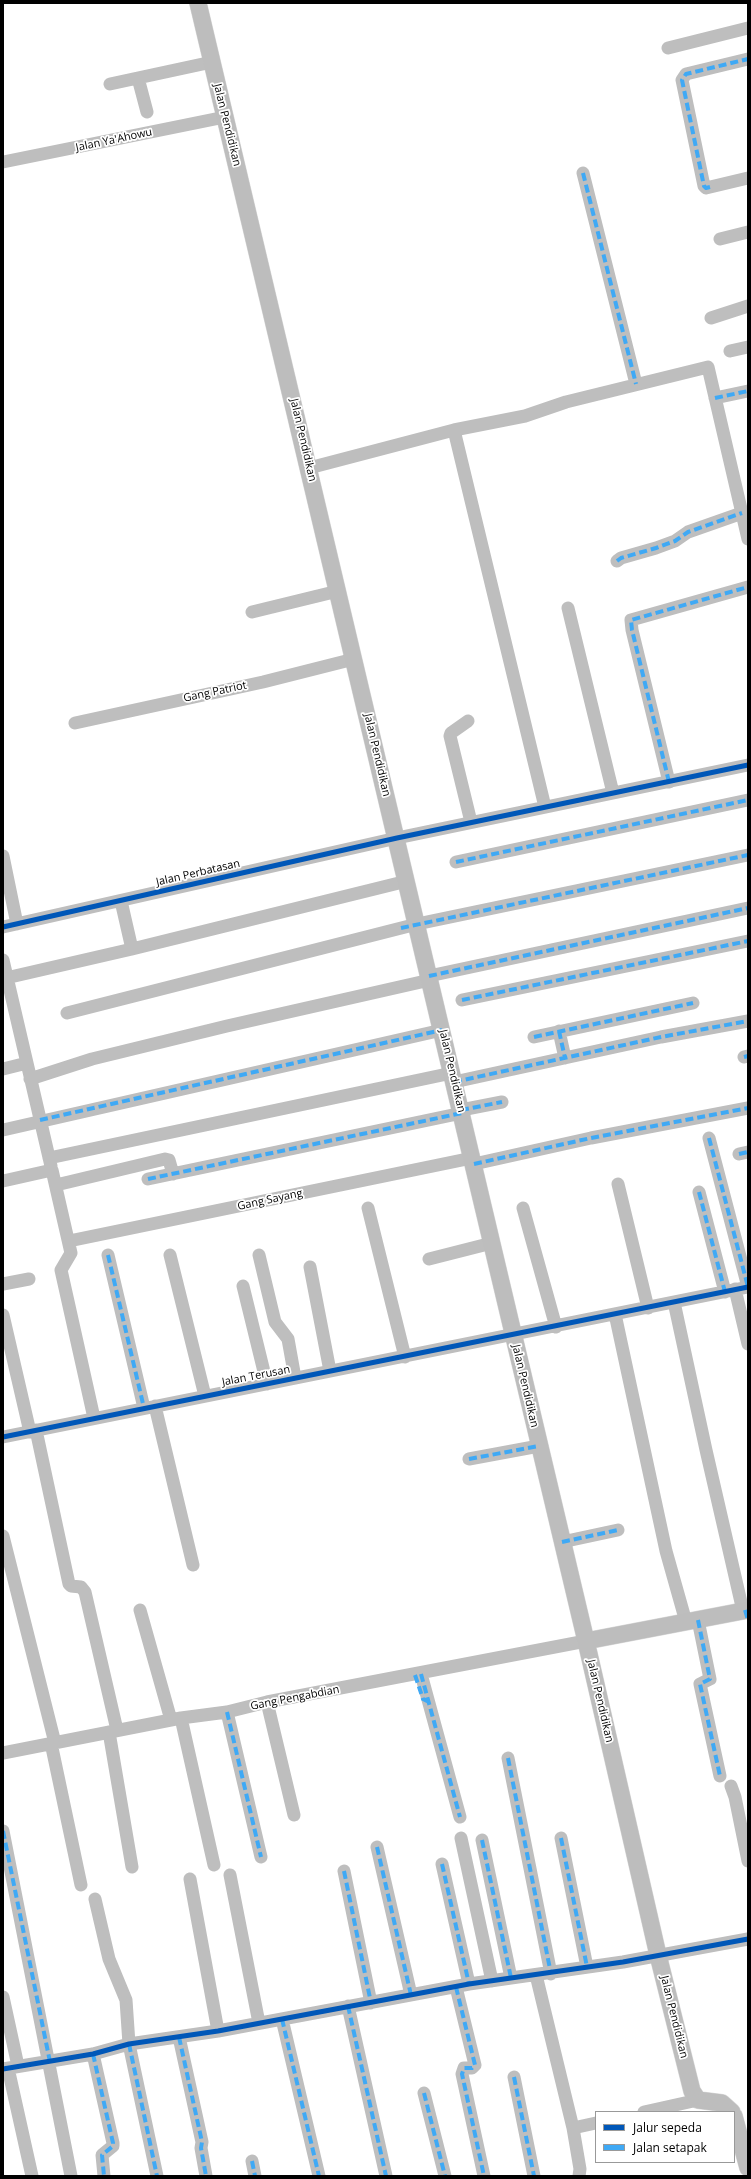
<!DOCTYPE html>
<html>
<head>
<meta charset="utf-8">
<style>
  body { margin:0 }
  #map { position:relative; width:751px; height:2179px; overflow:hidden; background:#fff; font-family:"Open Sans",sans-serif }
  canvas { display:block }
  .frame { position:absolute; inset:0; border:4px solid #000; pointer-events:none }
  .legend { position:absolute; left:595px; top:2111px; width:140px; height:52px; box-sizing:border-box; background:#fff; border:1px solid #999; margin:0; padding:5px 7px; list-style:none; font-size:12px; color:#000 }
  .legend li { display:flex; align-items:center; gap:8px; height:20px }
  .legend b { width:20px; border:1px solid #999 }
</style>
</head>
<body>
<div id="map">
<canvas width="751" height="2179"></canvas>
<div class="frame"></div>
<ul class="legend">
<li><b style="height:5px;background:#0057b8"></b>Jalur sepeda</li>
<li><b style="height:5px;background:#3fa9f5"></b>Jalan setapak</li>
</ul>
</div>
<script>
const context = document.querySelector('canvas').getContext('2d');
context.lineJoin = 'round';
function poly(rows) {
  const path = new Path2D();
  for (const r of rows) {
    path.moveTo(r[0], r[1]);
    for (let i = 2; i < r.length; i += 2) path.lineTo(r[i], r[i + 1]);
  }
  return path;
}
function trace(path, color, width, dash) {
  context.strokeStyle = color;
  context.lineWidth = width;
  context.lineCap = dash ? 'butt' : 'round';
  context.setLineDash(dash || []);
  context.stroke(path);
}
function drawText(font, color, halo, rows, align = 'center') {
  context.font = font + ' "Open Sans",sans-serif';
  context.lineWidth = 3.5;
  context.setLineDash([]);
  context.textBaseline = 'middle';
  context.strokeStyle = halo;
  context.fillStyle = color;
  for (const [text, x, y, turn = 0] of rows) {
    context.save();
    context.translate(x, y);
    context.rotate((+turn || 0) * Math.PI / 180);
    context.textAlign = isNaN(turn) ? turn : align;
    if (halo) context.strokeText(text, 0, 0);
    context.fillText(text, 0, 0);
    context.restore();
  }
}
const minor = poly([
  [668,48,748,28],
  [748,59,686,74,682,80,704,186,706,188,748,178],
  [138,78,147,112],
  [110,84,212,62],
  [3,162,225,117],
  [583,173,636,384],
  [720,239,748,232],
  [711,318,748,306],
  [730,351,748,347],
  [715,398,748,391],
  [454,430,545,807],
  [309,468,454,430,525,416,566,402,708,367,748,539],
  [617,561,621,558,656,548,675,541,688,532,742,513],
  [568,608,613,793],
  [252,612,338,591],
  [468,721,451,733,450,736,471,822],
  [75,723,263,682,354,659],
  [669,782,632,630,631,620,748,587],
  [3,856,17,924],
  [456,862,748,800],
  [3,927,397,838,748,765],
  [132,949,407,881],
  [3,960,51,1166],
  [429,976,748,908],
  [6,978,132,949,121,901],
  [462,1000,748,941],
  [67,1013,417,924,748,855],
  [559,1031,565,1058],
  [534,1037,693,1003],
  [744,1057,748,1056],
  [3,1069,27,1063],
  [30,1079,92,1059,227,1026,430,980],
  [454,1082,661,1037,748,1021],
  [461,1110,502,1102],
  [3,1130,442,1030],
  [709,1138,748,1287],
  [739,1154,748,1152],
  [49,1158,452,1073],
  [474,1164,591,1138,748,1108],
  [148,1179,462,1113],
  [3,1181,52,1170,71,1253,61,1270,94,1418],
  [618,1184,648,1308],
  [56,1185,165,1159,169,1160,173,1174],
  [699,1192,725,1292],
  [368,1208,405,1357],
  [523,1208,556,1327],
  [69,1241,472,1158],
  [108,1255,144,1408],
  [170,1255,205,1396],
  [259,1255,275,1322,288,1339,295,1378],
  [429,1259,492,1243],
  [310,1267,330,1371],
  [3,1284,29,1279],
  [243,1286,267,1384],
  [735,1289,748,1344],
  [674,1302,706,1450,743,1611],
  [615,1314,666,1551,686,1622],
  [3,1315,30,1432],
  [155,1406,193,1565],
  [36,1430,69,1584,71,1586,81,1587,85,1592,117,1730],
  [3,1437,748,1287],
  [469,1459,539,1446],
  [3,1536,55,1743],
  [562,1542,618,1530],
  [140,1610,171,1720],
  [698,1620,710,1679,700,1684,720,1776],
  [421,1674,460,1817],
  [267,1702,294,1815],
  [227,1712,261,1857],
  [181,1718,214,1865],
  [109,1732,132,1867],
  [51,1743,81,1885],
  [3,1753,181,1718,227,1712,267,1702,586,1641],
  [508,1758,551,1974],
  [731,1786,735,1797,748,1861],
  [3,1831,71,2176],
  [461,1838,492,1981],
  [561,1838,587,1967],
  [482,1840,511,1978],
  [377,1847,411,1995],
  [442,1864,469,1984],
  [344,1871,371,2003],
  [230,1875,259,2023],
  [190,1879,218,2031],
  [95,1899,109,1959,126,2000,129,2044,157,2176],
  [536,1975,573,2128,580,2169,579,2176],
  [456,1987,475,2065,472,2068,464,2068,462,2074,484,2176],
  [3,1997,18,2066],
  [348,2006,386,2176],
  [282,2019,319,2176],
  [179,2037,202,2142,201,2148,206,2176],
  [93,2054,113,2143,113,2146,102,2155,104,2176],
  [8,2068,32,2176],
  [3,2069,93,2054,129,2044,218,2031,469,1984,623,1962,748,1939],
  [514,2077,534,2176],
  [424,2093,445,2176],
  [644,2112,698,2100],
  [573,2128,596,2123],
  [252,2161,255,2176]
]);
const major = poly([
  [198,3,586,1641,658,1955,692,2091,698,2100,722,2103,732,2112],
  [586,1641,748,1610],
  [734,2116,748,2168]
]);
const quiet = poly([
  [583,173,636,384],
  [710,187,706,188,704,186,682,80,686,74,748,59],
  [715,398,748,391],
  [617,561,621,558,656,548,675,541,688,532,742,513],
  [669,782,632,630,631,620,748,587],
  [456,862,748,800],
  [401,928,748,855],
  [429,976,748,908],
  [462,1000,748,941],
  [559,1031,565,1058],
  [534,1037,693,1003],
  [744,1057,748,1056],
  [454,1082,661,1037,748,1021],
  [461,1110,502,1102],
  [40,1120,442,1030],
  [709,1138,748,1287],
  [739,1154,748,1152],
  [474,1164,591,1138,748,1108],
  [148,1179,462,1113],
  [699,1192,725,1292],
  [108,1255,144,1408],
  [469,1459,539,1446],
  [562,1542,618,1530],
  [745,1610,748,1620],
  [698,1620,710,1679,700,1684,720,1776],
  [421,1674,460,1817],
  [415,1675,423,1699,429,1702],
  [227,1712,261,1857],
  [508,1758,551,1974],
  [3,1831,50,2062],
  [561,1838,587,1967],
  [482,1840,511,1978],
  [377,1847,411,1995],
  [442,1864,469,1984],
  [344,1871,371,2003],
  [456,1987,475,2065,472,2068,464,2068,462,2074,484,2176],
  [348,2006,386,2176],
  [282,2019,319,2176],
  [179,2037,202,2142,201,2148,206,2176],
  [129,2044,157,2176],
  [93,2054,113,2143,113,2146,102,2155,104,2176],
  [514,2077,534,2176],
  [424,2093,445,2176],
  [252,2161,255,2176]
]);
const cycleway = poly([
  [3,927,397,838,748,765],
  [3,1437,748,1287],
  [3,2069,93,2054,129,2044,218,2031,469,1984,623,1962,748,1939]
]);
const streetNames = [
  ["Jalan Pendidikan",227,125,76],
  ["Jalan Ya'Ahowu",114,140,-12],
  ["Jalan Pendidikan",303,440,77],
  ["Gang Patriot",215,692,-12],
  ["Jalan Pendidikan",377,755,77],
  ["Jalan Perbatasan",198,873,-13],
  ["Jalan Pendidikan",452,1071,77],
  ["Gang Sayang",270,1200,-12],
  ["Jalan Terusan",256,1376,-11],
  ["Jalan Pendidikan",525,1386,77],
  ["Gang Pengabdian",295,1698,-11],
  ["Jalan Pendidikan",600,1701,77],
  ["Jalan Pendidikan",674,2017,76]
];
trace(major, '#dbdbdb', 18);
trace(minor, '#bebebe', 13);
trace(major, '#bdbdbd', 17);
trace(quiet, '#3fa9f5', 4, [8, 4]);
trace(cycleway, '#0057b8', 5);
drawText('11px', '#000', '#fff', streetNames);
</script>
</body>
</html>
